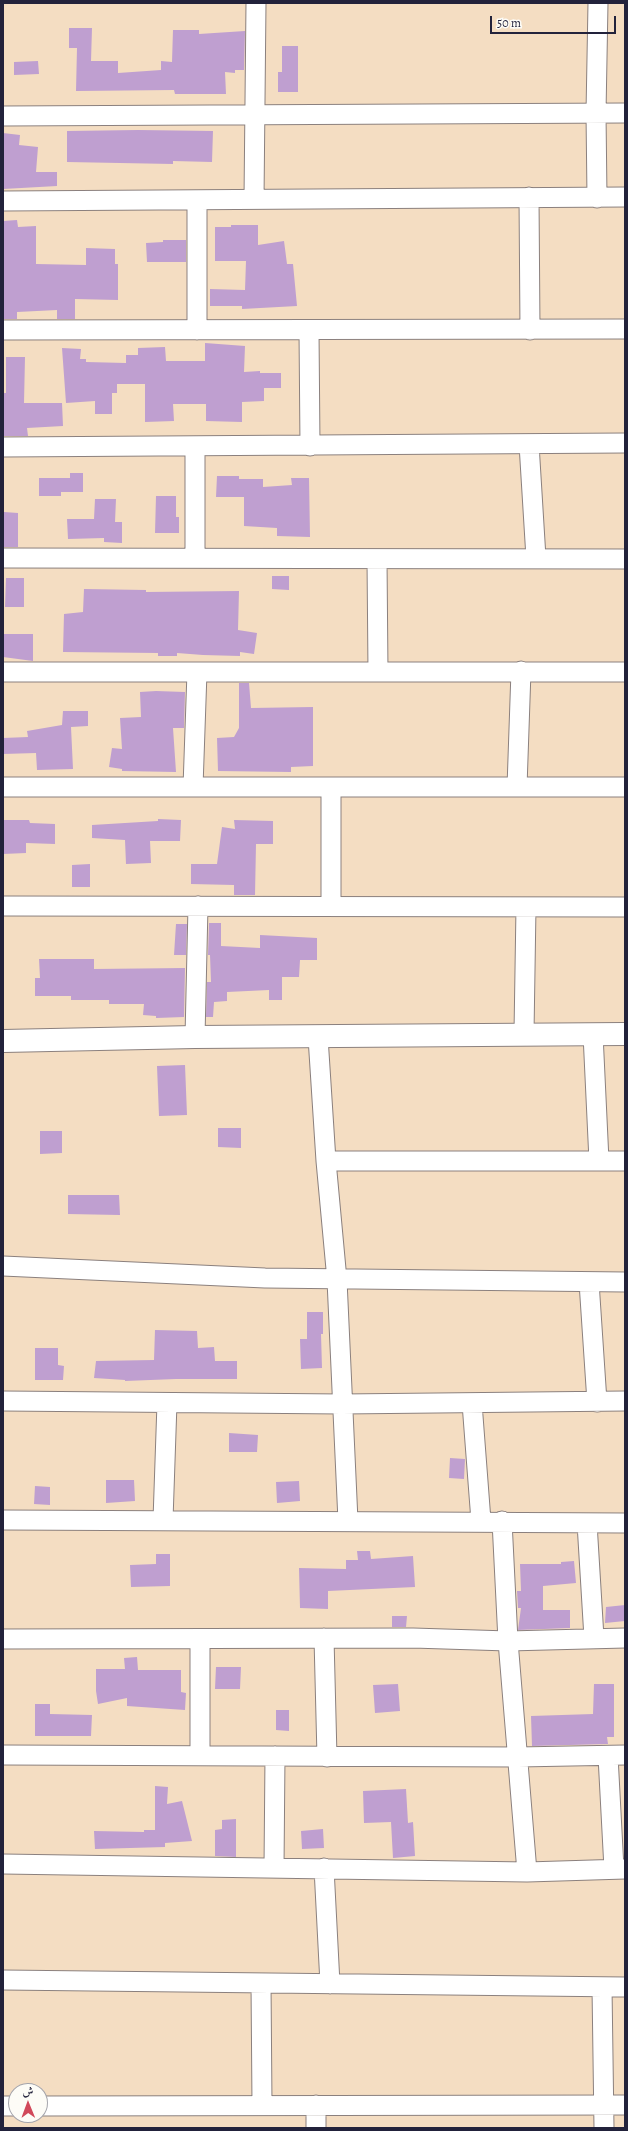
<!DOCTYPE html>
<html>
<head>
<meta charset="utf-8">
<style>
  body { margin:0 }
  #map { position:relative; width:628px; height:2131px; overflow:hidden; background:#f4ddc2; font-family:Alegreya,Amiri,serif }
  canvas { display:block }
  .frame { position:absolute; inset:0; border:4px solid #22223b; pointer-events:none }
  .north { position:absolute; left:8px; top:2083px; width:40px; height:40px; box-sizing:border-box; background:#fdfcf7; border:1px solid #a5a5ac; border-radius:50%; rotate:359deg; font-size:11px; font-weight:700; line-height:16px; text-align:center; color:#22223b }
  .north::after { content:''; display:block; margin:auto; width:14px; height:18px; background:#d1495b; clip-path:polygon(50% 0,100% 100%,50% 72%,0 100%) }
  .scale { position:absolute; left:490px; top:16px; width:126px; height:18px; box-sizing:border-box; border:2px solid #22223b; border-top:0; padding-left:5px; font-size:12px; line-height:14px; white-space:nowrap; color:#22223b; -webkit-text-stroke:3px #fdfcf7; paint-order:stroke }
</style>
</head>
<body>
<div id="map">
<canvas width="628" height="2131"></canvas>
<div class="frame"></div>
<div class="north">ش</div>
<div class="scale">50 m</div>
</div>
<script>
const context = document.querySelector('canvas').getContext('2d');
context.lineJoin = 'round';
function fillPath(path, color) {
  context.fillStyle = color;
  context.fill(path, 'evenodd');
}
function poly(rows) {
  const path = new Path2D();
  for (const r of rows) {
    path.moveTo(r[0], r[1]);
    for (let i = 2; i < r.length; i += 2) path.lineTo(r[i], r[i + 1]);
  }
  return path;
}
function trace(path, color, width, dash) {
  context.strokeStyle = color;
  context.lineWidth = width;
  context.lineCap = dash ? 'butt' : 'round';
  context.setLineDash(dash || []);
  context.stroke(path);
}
const building = poly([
  [69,28,92,28,91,61,118,61,118,73,161,70,161,61,172,62,173,30,199,30,199,34,245,31,244,70,235,70,235,73,225,72,226,94,175,94,174,90,76,91,77,48,69,48],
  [282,46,298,46,298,92,278,92,278,72,282,72],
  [38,61,39,74,14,75,14,62],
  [138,130,213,131,212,162,173,161,173,164,67,162,67,131],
  [3,133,20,135,19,145,38,147,36,172,57,172,57,186,3,189],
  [17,220,18,227,36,226,36,264,86,265,86,248,115,249,115,264,118,264,118,300,75,299,75,319,57,319,57,310,17,312,17,319,3,319,3,221],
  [231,225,258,225,258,245,284,241,287,264,293,264,297,306,242,309,242,306,210,306,210,289,245,290,246,261,215,261,215,227,231,227],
  [163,240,186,240,186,262,147,262,146,243,163,242],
  [205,343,245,346,244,372,260,371,260,373,281,373,281,388,264,388,264,401,242,402,242,422,206,421,206,404,173,404,174,421,145,422,145,384,117,384,117,393,112,393,112,414,95,414,95,401,66,403,62,348,81,349,80,359,86,359,86,362,126,363,126,355,138,355,138,348,165,347,166,361,205,361],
  [6,357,25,357,24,403,62,403,63,426,27,428,28,436,3,436,3,393,6,393],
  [70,473,83,473,83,492,61,492,61,496,39,496,39,478,70,478],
  [217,476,239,476,239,479,263,479,263,487,292,485,291,478,309,478,310,537,277,536,277,528,244,526,244,497,216,497],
  [156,496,176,496,176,517,179,517,179,533,155,533],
  [95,499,116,499,115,522,122,522,122,543,104,542,104,538,68,539,67,519,94,519],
  [4,512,18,513,18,547,4,547],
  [272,576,289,576,289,590,272,589],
  [6,578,24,578,24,607,5,607],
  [84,589,146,590,146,592,239,591,238,630,257,633,254,654,240,652,240,656,203,655,177,653,177,656,158,656,158,653,63,652,64,614,83,612],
  [3,634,33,634,33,661,3,657],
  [239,683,249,683,251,708,313,707,313,766,291,767,291,772,218,771,217,738,234,737,239,728],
  [156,691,185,692,184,728,173,728,176,772,122,771,122,769,109,767,112,748,122,749,120,718,141,717,140,692],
  [63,711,88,711,88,726,71,727,73,769,37,770,36,753,3,754,3,738,28,737,27,731,62,725],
  [158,819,181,820,180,841,150,841,151,863,126,864,125,840,92,838,92,825,158,821],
  [3,820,29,820,30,823,55,824,55,844,26,843,26,853,3,854],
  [234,820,273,821,273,844,256,844,255,895,234,895,234,885,191,884,191,864,217,864,222,827,235,829],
  [90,864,90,887,72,887,72,865],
  [209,923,221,923,221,946,260,948,260,935,317,938,317,960,300,960,299,977,282,977,282,1000,269,1000,269,990,227,992,227,1001,214,1002,213,1017,206,1017,207,982,211,982,210,955,208,955],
  [176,924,187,924,186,955,174,955],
  [39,959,94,959,94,969,185,968,184,1017,156,1018,156,1016,143,1015,144,1004,109,1004,109,1000,71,1000,71,996,35,996,35,978,40,978],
  [185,1065,187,1115,159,1116,157,1066],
  [218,1128,241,1128,241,1148,218,1147],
  [40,1131,62,1131,62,1153,40,1154],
  [68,1195,119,1195,120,1215,68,1214],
  [307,1312,323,1312,323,1334,321,1334,322,1368,301,1369,300,1339,307,1339],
  [155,1330,197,1331,198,1348,214,1347,215,1361,237,1361,237,1379,176,1379,125,1381,125,1380,94,1378,96,1361,154,1360],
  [35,1348,58,1348,58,1365,64,1366,63,1380,35,1380],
  [229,1433,258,1435,257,1452,229,1452],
  [450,1458,465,1459,464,1479,449,1478],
  [106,1480,134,1480,135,1501,106,1503],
  [299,1481,300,1501,277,1503,276,1482],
  [35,1486,50,1487,50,1505,34,1504],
  [357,1551,370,1551,371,1559,413,1556,415,1587,328,1591,328,1609,300,1608,299,1568,346,1569,346,1560,358,1560],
  [156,1554,170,1554,170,1586,131,1587,130,1565,156,1564],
  [574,1561,576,1583,543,1586,543,1610,570,1610,570,1628,518,1630,521,1608,518,1608,517,1591,521,1591,520,1564,561,1564,561,1562],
  [625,1605,625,1621,605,1623,606,1607],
  [392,1616,407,1616,406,1627,392,1627],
  [137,1657,138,1670,181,1670,181,1692,186,1693,185,1710,127,1706,127,1698,98,1704,96,1691,96,1669,125,1669,124,1658],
  [216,1667,241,1667,240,1689,215,1689],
  [398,1684,400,1711,375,1713,373,1685],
  [594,1684,614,1684,614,1737,607,1737,608,1744,532,1746,531,1716,593,1714],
  [35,1704,50,1704,50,1714,92,1715,91,1736,35,1736],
  [276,1710,289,1710,289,1731,276,1730],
  [155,1786,168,1787,167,1804,182,1801,192,1841,165,1843,165,1847,95,1849,94,1831,144,1832,144,1830,155,1830],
  [406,1789,408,1823,413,1822,415,1856,393,1858,391,1822,364,1823,363,1791],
  [236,1819,236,1857,215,1856,215,1830,222,1829,222,1820],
  [323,1829,324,1848,302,1849,301,1831]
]);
const street = poly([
  [3,116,625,113],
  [529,197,530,330],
  [597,198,596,113,598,3],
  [254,199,256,3],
  [3,201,625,197],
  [3,330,625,329],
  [197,330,197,200],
  [309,331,310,446],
  [529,444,536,558],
  [195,446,195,558],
  [3,447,625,443],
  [3,558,625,559],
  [377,559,378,672],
  [3,672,625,672],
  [3,787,625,787],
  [193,787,197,672],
  [517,787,521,671],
  [331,905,331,787],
  [3,906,625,907],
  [524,1033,526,907],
  [593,1034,599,1161],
  [195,1037,198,906],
  [318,1037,326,1161,337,1280,348,1521],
  [326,1161,625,1161],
  [3,1266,265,1278,625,1282],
  [589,1282,597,1402],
  [3,1401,342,1404,625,1401],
  [472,1403,481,1521],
  [3,1520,625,1523],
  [163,1520,167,1403],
  [502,1521,508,1641,527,1872],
  [587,1523,594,1638],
  [324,1638,327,1757],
  [3,1639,413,1638,508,1641,625,1638],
  [200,1639,200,1756],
  [3,1755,518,1757,625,1755],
  [608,1756,614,1869],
  [3,1864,527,1872,625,1869],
  [274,1868,275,1756],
  [324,1868,330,1984],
  [3,1980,625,1987],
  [261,1983,262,2105],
  [602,1987,604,2128],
  [316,2105,316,2128],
  [3,2106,16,2106],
  [40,2106,625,2105]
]);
const secondary = poly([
  [3,1041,195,1037,625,1034]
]);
fillPath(building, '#bf9fd0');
trace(street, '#8b807e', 21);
trace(secondary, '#8b807e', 24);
trace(street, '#fff', 19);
trace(secondary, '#fff', 22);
</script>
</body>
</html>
